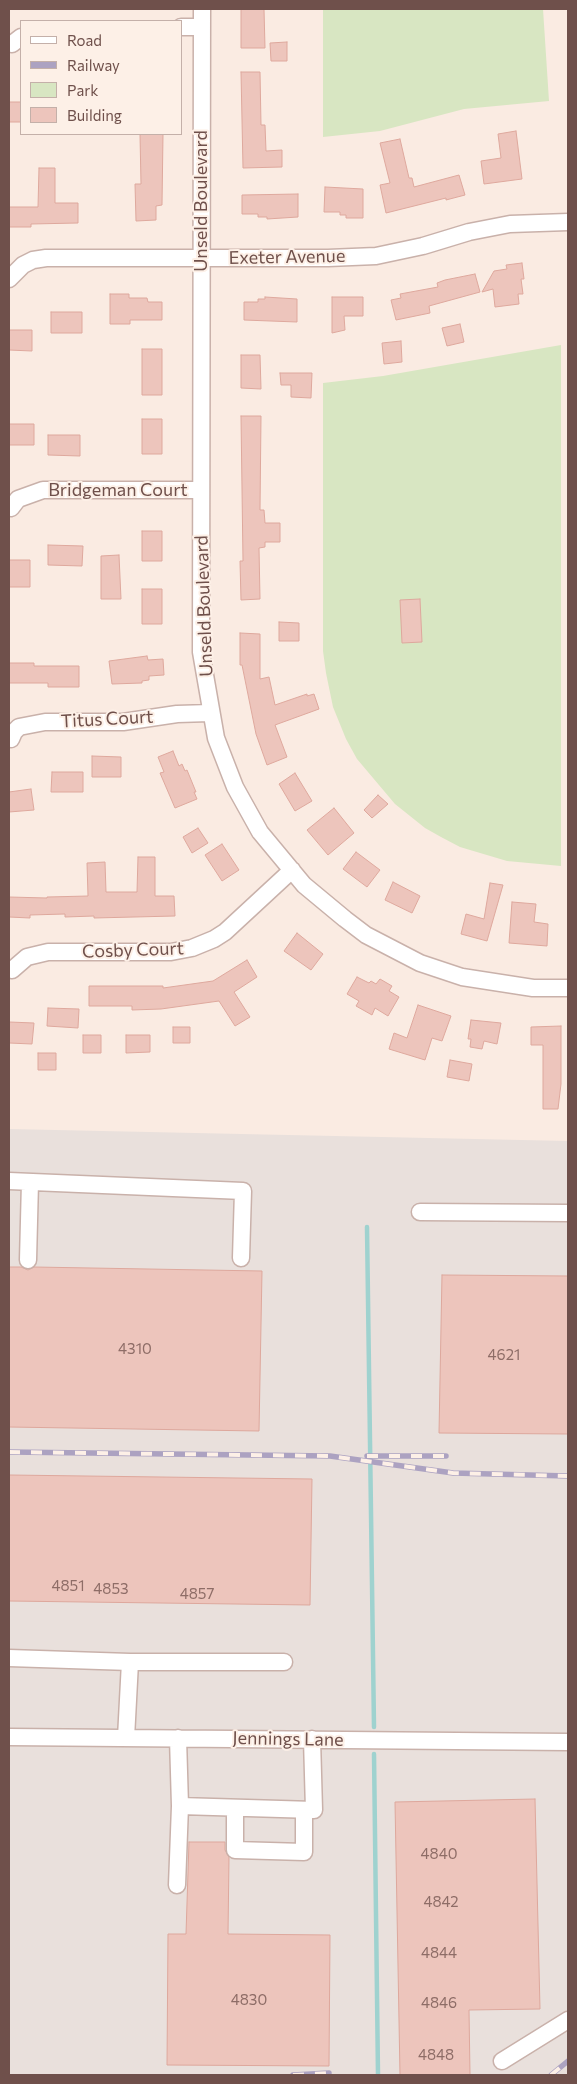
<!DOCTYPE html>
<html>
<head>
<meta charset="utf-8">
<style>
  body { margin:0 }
  #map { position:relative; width:577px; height:2084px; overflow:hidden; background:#faebe2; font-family:Commissioner,sans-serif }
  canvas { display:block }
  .frame { position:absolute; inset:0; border:10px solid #6f504b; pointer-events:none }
  .legend { position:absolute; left:20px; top:20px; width:162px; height:115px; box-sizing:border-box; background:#fdf0e7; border:1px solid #c4b0a9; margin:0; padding:6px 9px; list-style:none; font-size:15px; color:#6f504b }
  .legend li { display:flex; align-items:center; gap:10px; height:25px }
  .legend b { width:25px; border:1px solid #c4b0a9 }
</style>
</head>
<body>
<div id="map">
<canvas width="577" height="2084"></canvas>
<div class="frame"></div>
<ul class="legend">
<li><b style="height:6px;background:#fff"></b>Road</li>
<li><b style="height:6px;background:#aca2c1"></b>Railway</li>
<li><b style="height:14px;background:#d8e6c2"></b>Park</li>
<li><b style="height:14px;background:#edc5bc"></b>Building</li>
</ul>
</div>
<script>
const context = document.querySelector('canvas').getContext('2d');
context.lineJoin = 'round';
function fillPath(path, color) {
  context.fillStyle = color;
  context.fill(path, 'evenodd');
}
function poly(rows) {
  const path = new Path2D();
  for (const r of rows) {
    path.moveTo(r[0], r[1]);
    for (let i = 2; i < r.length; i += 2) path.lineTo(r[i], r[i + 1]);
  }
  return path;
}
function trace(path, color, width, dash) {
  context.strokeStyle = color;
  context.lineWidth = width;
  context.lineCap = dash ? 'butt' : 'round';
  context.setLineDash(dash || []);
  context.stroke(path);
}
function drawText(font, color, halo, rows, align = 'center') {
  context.font = font + ' Commissioner,sans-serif';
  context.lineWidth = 4;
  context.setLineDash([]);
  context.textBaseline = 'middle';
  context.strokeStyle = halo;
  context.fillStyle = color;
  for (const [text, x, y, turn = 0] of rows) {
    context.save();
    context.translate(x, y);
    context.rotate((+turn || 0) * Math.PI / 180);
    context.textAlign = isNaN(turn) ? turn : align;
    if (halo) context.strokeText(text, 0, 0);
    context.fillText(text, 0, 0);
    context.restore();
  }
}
const industrial = poly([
  [9,1129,568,1141,568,2075,9,2075]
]);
const green = poly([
  [323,9,543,9,549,101,464,109,380,131,323,137],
  [561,345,561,866,507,861,460,847,441,837,425,828,395,804,357,759,346,739,333,707,326,673,323,651,323,383,383,376]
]);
const stream = poly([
  [367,1227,374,1727],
  [374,1754,378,2075]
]);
const building = poly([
  [241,9,264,9,265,48,241,48,241,9],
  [287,42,287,61,271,61,270,43,287,42],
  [241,72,260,72,261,125,265,125,266,151,282,150,282,167,243,168,241,72],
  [9,102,21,102,21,122,9,122,9,102],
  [516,131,522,179,484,184,481,161,501,158,498,134,516,131],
  [140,134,163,134,162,205,156,206,156,220,136,221,135,184,141,184,140,134],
  [400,139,409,178,412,178,414,187,459,175,465,195,446,200,446,198,386,213,380,185,390,183,380,143,400,139],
  [39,168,55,168,55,203,78,203,78,223,31,224,31,227,9,227,9,207,38,207,39,168],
  [325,187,363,189,363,218,346,218,346,215,340,215,340,212,324,212,325,187],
  [298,194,298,217,267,219,267,217,258,217,258,214,242,214,242,195,298,194],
  [522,263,524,279,521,279,523,294,518,294,519,304,495,307,493,289,482,292,494,271,507,269,506,265,522,263],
  [475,274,480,292,429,306,430,313,396,320,391,300,401,298,400,294,438,287,437,283,445,280,475,274],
  [110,294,129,294,129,298,147,298,148,302,162,302,162,320,130,320,130,324,110,324,110,294],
  [265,297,297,299,297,322,244,320,244,302,258,302,258,299,265,299,265,297],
  [332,297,363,297,363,316,344,316,345,330,332,333,332,297],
  [51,312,82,312,82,333,51,333,51,312],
  [460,324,464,342,447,346,442,328,460,324],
  [9,330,32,330,32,351,9,350,9,330],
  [401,341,402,362,384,364,382,343,401,341],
  [142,349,162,349,162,395,142,395,142,349],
  [241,355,260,355,261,389,241,388,241,355],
  [280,373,312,373,311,398,291,397,291,385,281,385,280,373],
  [241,416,261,416,260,510,264,510,265,523,280,523,280,542,265,542,265,547,259,548,260,599,241,600,240,561,243,561,241,416],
  [142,419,162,419,162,454,142,454,142,419],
  [9,424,34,424,34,445,9,445,9,424],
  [48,435,80,435,80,456,48,455,48,435],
  [142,531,162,531,162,561,142,561,142,531],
  [48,545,83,546,82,566,48,565,48,545],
  [119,555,121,599,101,599,101,556,119,555],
  [9,560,30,560,30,587,9,587,9,560],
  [142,589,162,589,162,624,142,624,142,589],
  [420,599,422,642,402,643,400,600,420,599],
  [279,622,299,623,299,641,279,641,279,622],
  [240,633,260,634,260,679,269,677,275,705,307,694,307,696,314,694,319,709,275,725,287,757,267,765,256,734,242,665,240,665,240,633],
  [147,656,148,660,163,659,164,675,149,676,149,680,142,681,142,683,112,684,109,661,147,656],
  [9,663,34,663,34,666,79,666,79,687,48,687,48,683,9,683,9,663],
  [173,751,179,766,182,764,185,771,187,770,196,792,194,792,197,799,175,808,160,773,164,772,158,757,173,751],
  [92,756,121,757,121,777,92,777,92,756],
  [52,772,83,772,83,792,51,792,52,772],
  [295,773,312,801,295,811,279,784,295,773],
  [31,789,34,810,9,812,9,792,31,789],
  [378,795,388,804,372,818,364,810,378,795],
  [334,808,354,833,328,855,307,830,334,808],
  [198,828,208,843,192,853,183,837,198,828],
  [222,844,239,870,222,881,205,855,222,844],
  [356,852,380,870,367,887,343,869,356,852],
  [138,857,155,857,155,896,174,896,175,916,94,918,94,916,65,917,65,914,30,915,30,918,9,917,9,897,47,898,47,897,88,896,87,863,105,862,106,892,137,892,138,857],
  [393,882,420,896,412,913,385,900,393,882],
  [490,883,503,885,487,941,461,934,466,914,484,919,490,883],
  [512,902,536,904,534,922,548,924,547,946,509,943,512,902],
  [297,933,323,954,311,970,284,951,297,933],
  [247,960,257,977,234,992,250,1017,235,1026,219,1001,161,1009,132,1010,132,1006,89,1006,89,986,163,986,163,988,213,981,247,960],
  [357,977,369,983,371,981,376,984,380,979,392,986,389,991,399,997,388,1016,375,1008,372,1015,356,1006,359,1001,347,994,357,977],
  [418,1005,451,1016,442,1041,432,1038,425,1060,389,1049,394,1033,407,1038,418,1005],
  [48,1008,79,1009,78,1028,47,1026,48,1008],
  [471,1020,501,1023,497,1044,484,1041,482,1049,470,1047,471,1039,468,1039,471,1020],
  [9,1022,34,1023,32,1044,9,1043,9,1022],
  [561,1026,561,1084,558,1109,543,1109,543,1045,531,1045,531,1027,561,1026],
  [173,1027,190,1027,190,1043,173,1043,173,1027],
  [83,1035,101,1035,101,1053,83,1053,83,1035],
  [126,1035,150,1035,150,1052,126,1053,126,1035],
  [38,1053,56,1053,56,1070,38,1070,38,1053],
  [450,1060,472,1064,469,1081,447,1077,450,1060],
  [9,1267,21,1267,28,1270,34,1267,262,1271,259,1431,9,1427,9,1267],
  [442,1275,568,1276,568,1434,439,1433,442,1275],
  [9,1475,312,1479,310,1605,9,1601,9,1475],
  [535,1799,540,2009,469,2010,470,2075,400,2075,395,1802,535,1799],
  [189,1842,225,1842,225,1850,229,1857,228,1934,330,1935,329,2066,167,2065,168,1934,186,1934,189,1842]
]);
const minor = poly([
  [202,9,201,652,216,738,235,787,260,832,304,885,345,919,366,935,420,963,462,977,533,988,568,988],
  [181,27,202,27],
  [12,44,21,37],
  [9,279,23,265,33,260,46,258,328,258,376,256,423,246,469,232,510,224,568,222],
  [11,508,18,499,43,490,201,490],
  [11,739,14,732,19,727,45,722,123,722,177,714,210,713],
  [12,970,27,957,48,952,171,952,192,948,214,939,225,932,292,870],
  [9,1181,243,1191,241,1258],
  [420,1212,568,1213],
  [28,1260,30,1182],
  [9,1658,130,1662,126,1738],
  [130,1662,284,1662],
  [9,1737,568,1742],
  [178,1738,180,1806,314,1810,312,1739],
  [235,1808,235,1850,304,1852,304,1810],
  [177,1885,180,1806],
  [502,2061,568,2020]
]);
const rail = poly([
  [9,1452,330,1456,453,1473,568,1476],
  [367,1456,446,1456],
  [293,2075,329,2073],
  [551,2075,568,2061]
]);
const numberNames = [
  ["4310",135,1349],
  ["4621",504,1355],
  ["4851",68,1586],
  ["4853",111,1589],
  ["4857",197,1594],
  ["4840",439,1854],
  ["4842",441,1902],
  ["4844",439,1953],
  ["4830",249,2000],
  ["4846",439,2003],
  ["4848",436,2055]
];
const streetNames = [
  ["Unseld Boulevard",201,201,-90],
  ["Exeter Avenue",287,257,-1],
  ["Bridgeman Court",118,490],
  ["Unseld Boulevard",204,606,-92],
  ["Titus Court",107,719,-3],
  ["Cosby Court",133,950,-2],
  ["Jennings Lane",288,1739,1]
];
fillPath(industrial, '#e9e0dc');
fillPath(green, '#d8e6c2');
trace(stream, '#9fd2cf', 4.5);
fillPath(building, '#edc5bc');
trace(building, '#dea89d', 1);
trace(minor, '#c9b1aa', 19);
trace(minor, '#fff', 16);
trace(rail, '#aca2c1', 5.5);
trace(rail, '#fdf0e7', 4, [11]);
drawText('15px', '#8e6d67', null, numberNames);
drawText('18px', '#6f504b', '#fdf0e7', streetNames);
</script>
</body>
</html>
